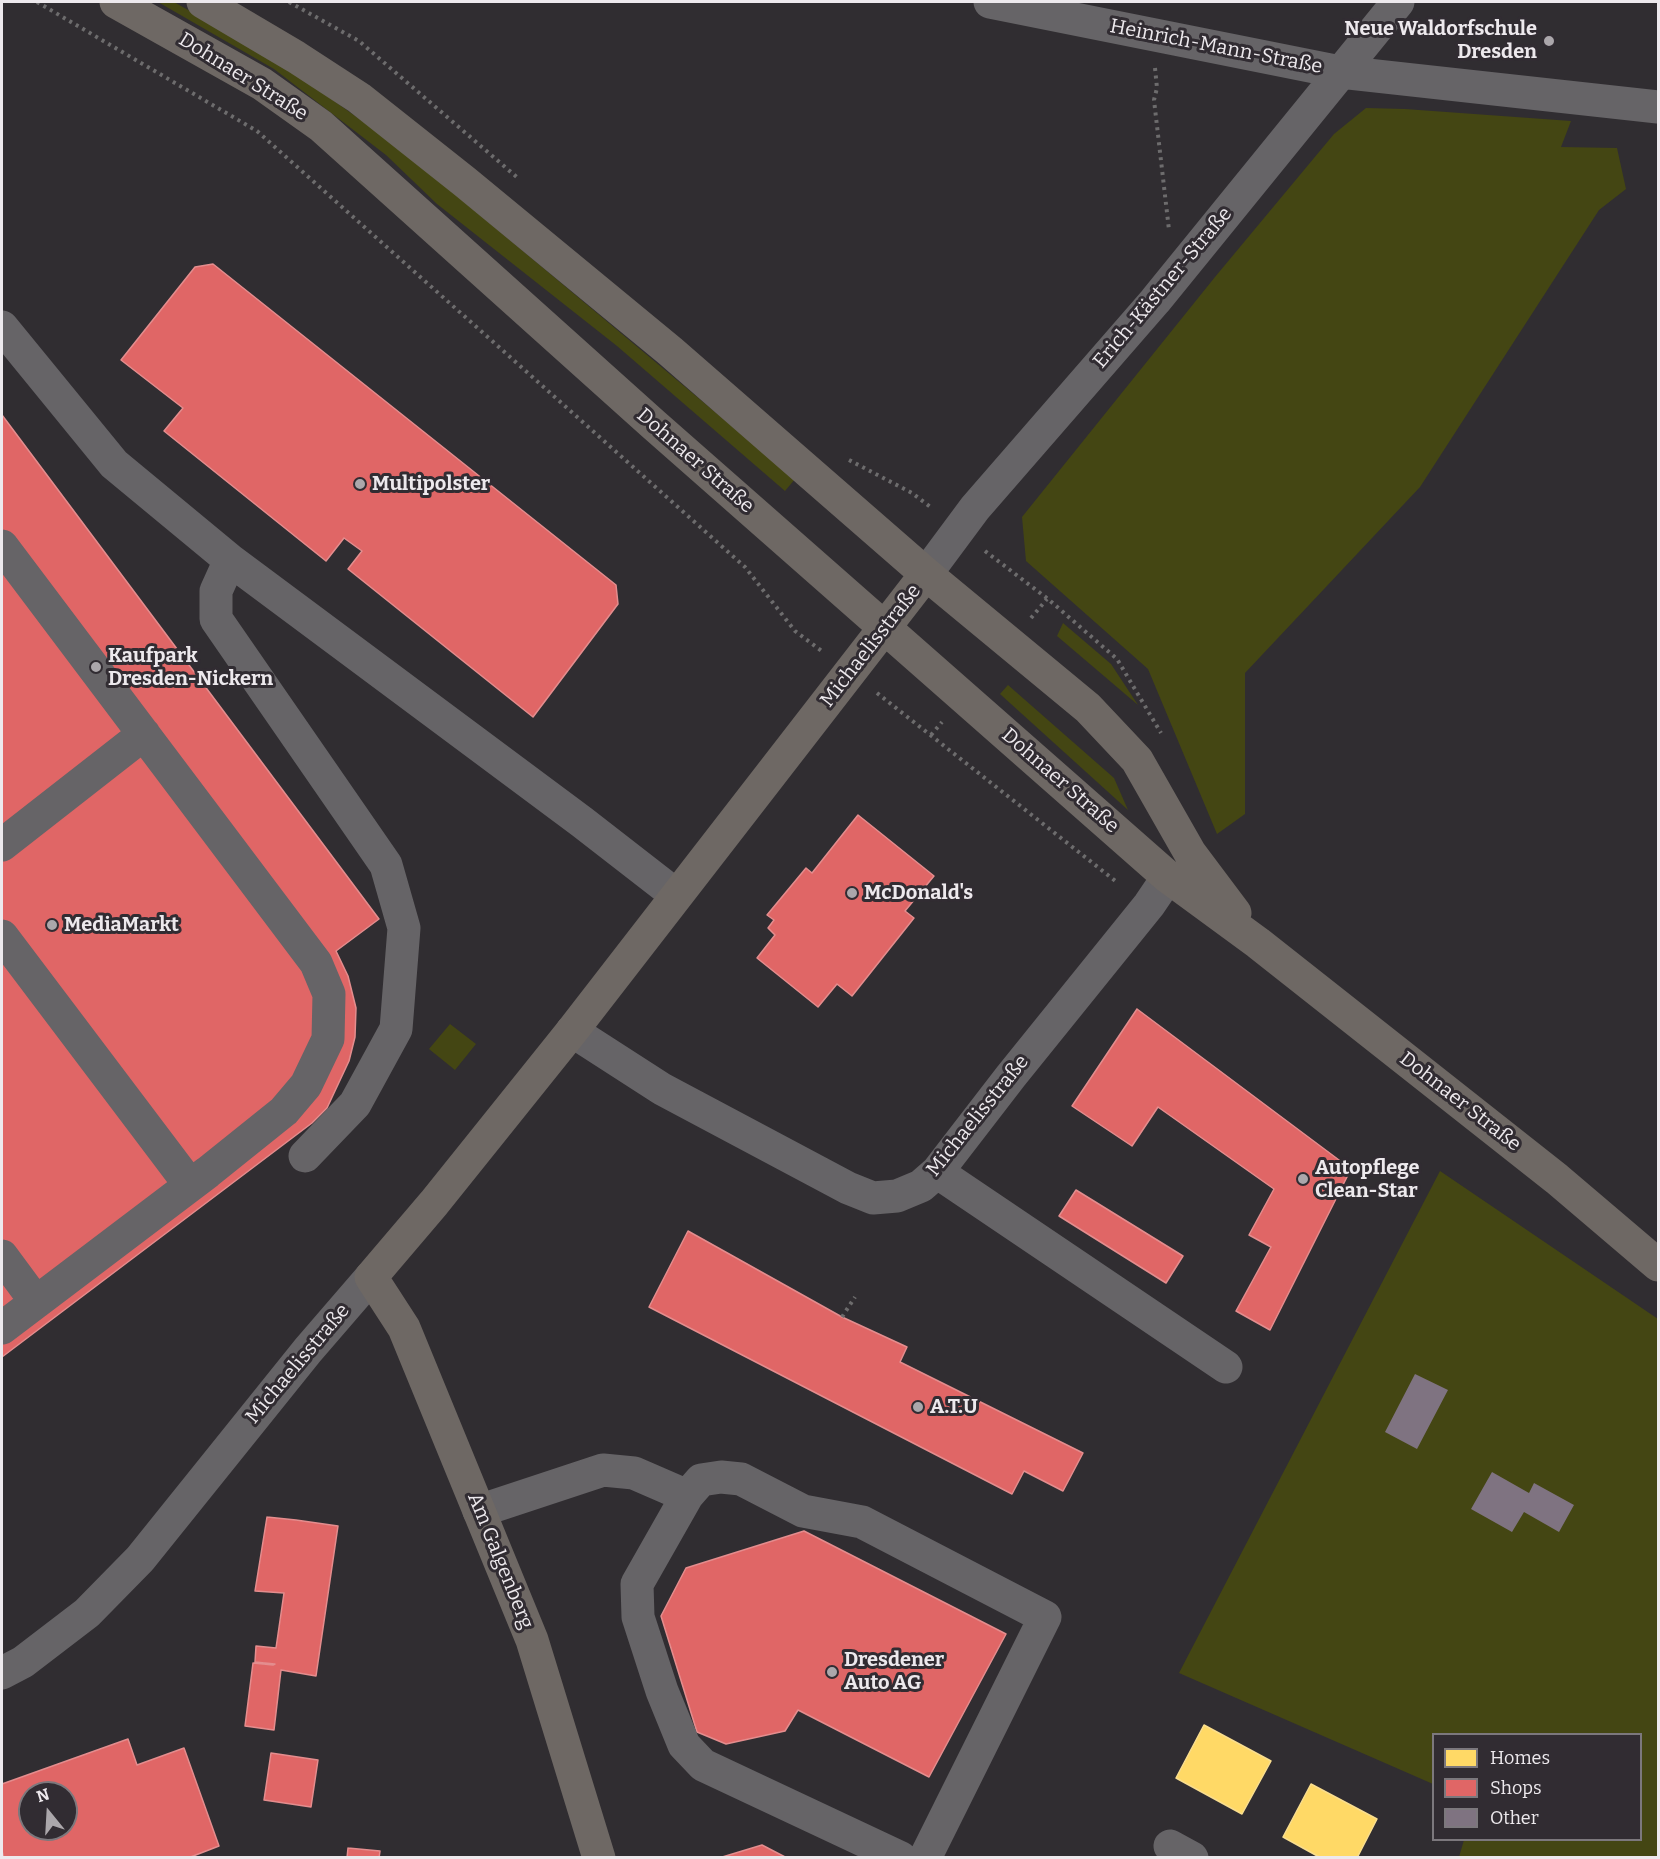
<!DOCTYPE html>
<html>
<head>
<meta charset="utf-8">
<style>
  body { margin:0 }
  #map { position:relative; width:1660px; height:1859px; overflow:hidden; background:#302d31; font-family:Bitter,serif }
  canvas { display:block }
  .frame { position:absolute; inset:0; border:3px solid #ede9ed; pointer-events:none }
  .legend { position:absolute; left:1432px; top:1733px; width:210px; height:108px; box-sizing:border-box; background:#312c32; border:2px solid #7c787d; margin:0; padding:8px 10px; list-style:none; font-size:18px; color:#ede9ed }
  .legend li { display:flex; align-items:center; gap:12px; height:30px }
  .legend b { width:30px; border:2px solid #7c787d }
  .north { position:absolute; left:18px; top:1781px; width:60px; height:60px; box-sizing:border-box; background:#312c32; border:2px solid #7c787d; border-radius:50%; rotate:342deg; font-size:16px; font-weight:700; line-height:24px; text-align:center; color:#ede9ed }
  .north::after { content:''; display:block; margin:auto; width:21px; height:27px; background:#aba7ab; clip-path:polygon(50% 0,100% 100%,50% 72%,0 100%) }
</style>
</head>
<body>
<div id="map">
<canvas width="1660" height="1859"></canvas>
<div class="frame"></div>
<ul class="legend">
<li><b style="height:16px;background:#ffd966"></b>Homes</li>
<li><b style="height:16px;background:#e06666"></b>Shops</li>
<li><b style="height:16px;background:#7f7381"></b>Other</li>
</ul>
<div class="north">N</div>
</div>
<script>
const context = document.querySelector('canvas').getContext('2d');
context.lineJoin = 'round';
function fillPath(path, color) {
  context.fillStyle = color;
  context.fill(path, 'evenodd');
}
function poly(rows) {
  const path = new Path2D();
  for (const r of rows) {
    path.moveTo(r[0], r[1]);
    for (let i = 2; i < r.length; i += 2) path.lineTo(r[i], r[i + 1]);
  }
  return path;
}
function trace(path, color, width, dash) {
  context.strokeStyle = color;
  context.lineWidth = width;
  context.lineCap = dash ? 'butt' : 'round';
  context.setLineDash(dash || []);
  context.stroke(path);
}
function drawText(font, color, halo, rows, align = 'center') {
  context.font = font + ' Bitter,serif';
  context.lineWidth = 6;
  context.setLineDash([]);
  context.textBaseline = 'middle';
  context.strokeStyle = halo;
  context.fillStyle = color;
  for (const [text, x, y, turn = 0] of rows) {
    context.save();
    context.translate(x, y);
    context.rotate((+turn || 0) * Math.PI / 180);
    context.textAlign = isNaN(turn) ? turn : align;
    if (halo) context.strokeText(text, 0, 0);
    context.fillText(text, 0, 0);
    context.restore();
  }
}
const green = poly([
  [158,2,174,2,278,61,400,148,795,479,785,491,617,346,437,204,386,155,274,69],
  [1366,108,1405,109,1571,121,1561,147,1617,148,1626,189,1599,210,1420,487,1245,673,1245,814,1217,834,1148,669,1026,561,1022,517,1215,277,1334,134],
  [1063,623,1111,664,1138,705,1057,636],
  [1008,685,1114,778,1128,810,1000,694],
  [450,1024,476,1044,455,1070,429,1049],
  [1440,1171,1658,1319,1658,1857,1459,1857,1464,1840,1640,1840,1640,1734,1434,1734,1433,1784,1179,1673]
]);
const homes = poly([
  [1204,1725,1271,1761,1242,1814,1176,1778,1204,1725],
  [1311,1784,1377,1819,1357,1858,1321,1858,1283,1837,1311,1784]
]);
const shops = poly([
  [213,264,616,585,618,604,533,717,348,569,362,551,344,538,326,561,164,431,183,408,121,360,195,267,213,264],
  [2,415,379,919,336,951,348,976,356,1008,355,1037,349,1061,327,1108,312,1123,2,1357,2,415],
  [858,815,934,876,905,911,914,918,852,996,837,984,818,1007,757,958,775,935,768,928,774,920,767,915,806,868,812,873,858,815],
  [1137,1009,1351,1169,1270,1330,1236,1311,1271,1247,1249,1235,1274,1189,1158,1107,1132,1146,1072,1106,1137,1009],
  [1076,1190,1183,1256,1166,1283,1059,1216,1076,1190],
  [688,1231,842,1317,907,1347,900,1362,1083,1453,1063,1491,1024,1471,1012,1494,649,1307,688,1231],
  [267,1517,296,1520,338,1526,316,1676,281,1670,274,1730,245,1726,253,1663,273,1665,275,1664,255,1662,256,1646,276,1648,284,1593,255,1591,267,1517],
  [804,1531,1006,1634,929,1777,798,1710,785,1731,726,1744,697,1732,661,1616,686,1568,804,1531],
  [128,1739,137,1765,184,1748,219,1846,188,1858,4,1858,2,1851,2,1784,128,1739],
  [30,1793,66,1793,66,1829,30,1829,30,1793],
  [271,1753,318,1760,311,1807,264,1800,271,1753],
  [762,1845,787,1858,719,1858,762,1845],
  [348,1848,380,1851,379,1858,347,1858,348,1848]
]);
const building = poly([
  [1415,1374,1448,1390,1417,1449,1385,1432],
  [1492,1472,1529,1493,1534,1483,1574,1505,1559,1532,1524,1512,1512,1532,1471,1509]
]);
const path = poly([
  [37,2,257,131,745,567,795,631,823,652],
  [289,2,359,41,519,179],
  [1155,68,1157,88,1154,100,1169,230],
  [849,460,912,493,933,509],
  [985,551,1048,599,1117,659,1161,733],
  [1031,618,1047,599],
  [877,693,1118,883],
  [931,735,942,722],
  [842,1317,855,1297]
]);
const minor = poly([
  [990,2,1340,72,1658,107],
  [2,327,114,464,230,560,582,822,676,895],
  [2,546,316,963,329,994,328,1039,306,1085,284,1111,208,1172,2,1328],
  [230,560,216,591,216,619,386,865,404,928,396,1029,355,1104,305,1156],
  [926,574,975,508,1155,301,1398,2],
  [2,845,144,734],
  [2,936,190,1185],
  [572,1031,662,1089,848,1188,873,1198,897,1196,921,1186,937,1172,1011,1076,1149,905,1168,877],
  [937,1172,1226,1367],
  [2,1256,36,1302],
  [479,1511,603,1470,634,1473,687,1496],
  [2,1673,23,1662,87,1613,140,1559,308,1350,371,1277],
  [1170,1846,1192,1858],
  [901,1858,703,1765,684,1745,662,1691,638,1617,637,1584,687,1496,701,1480,721,1477,741,1479,803,1511,862,1522,1045,1617,925,1858]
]);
const major = poly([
  [116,2,262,84,321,126,653,424,1168,877,1258,943,1557,1179,1658,1265],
  [203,2,296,57,359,98,465,182,670,351,926,574,1088,708,1137,760,1190,853,1235,913],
  [599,1858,532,1640,404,1328,371,1277,434,1203,572,1031,926,574]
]);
const markers = [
  [1549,41,6,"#aba7ab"],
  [360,484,6,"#aba7ab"],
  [96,667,6,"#aba7ab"],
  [852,893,6,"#aba7ab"],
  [52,925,6,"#aba7ab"],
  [1303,1179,6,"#aba7ab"],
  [918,1407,6,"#aba7ab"],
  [832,1672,6,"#aba7ab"]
];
const poiNames = [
  ["Neue Waldorfschule",1537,29,"right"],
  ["Dresden",1537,52,"right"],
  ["Multipolster",372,484],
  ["Kaufpark",108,656],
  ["Dresden-Nickern",108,679],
  ["McDonald's",864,893],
  ["MediaMarkt",64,925],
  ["Autopflege",1315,1168],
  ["Clean-Star",1315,1191],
  ["A.T.U",930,1407],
  ["Dresdener",844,1660],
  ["Auto AG",844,1683]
];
const streetNames = [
  ["Heinrich-Mann-Straße",1216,47,11],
  ["Dohnaer Straße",243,77,32],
  ["Erich-Kästner-Straße",1163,288,-50],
  ["Dohnaer Straße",695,461,41],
  ["Michaelisstraße",871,646,-52],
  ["Dohnaer Straße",1060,781,41],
  ["Dohnaer Straße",1460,1102,38],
  ["Michaelisstraße",978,1116,-51],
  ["Michaelisstraße",298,1364,-50],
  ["Am Galgenberg",500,1561,68]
];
fillPath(green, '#444613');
fillPath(homes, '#ffd966');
trace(homes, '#fade8e', 1.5);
fillPath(shops, '#e06666');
trace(shops, '#e48d8e', 1.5);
fillPath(building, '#7f7381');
trace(path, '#6d6c6d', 4, [3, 4.5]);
trace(minor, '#666467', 33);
trace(major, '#6e6864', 33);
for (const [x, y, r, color] of markers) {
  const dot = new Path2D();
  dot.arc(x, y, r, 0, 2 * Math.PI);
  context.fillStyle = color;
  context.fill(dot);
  trace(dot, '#312c32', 2);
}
drawText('bold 20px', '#ede9ed', '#312c32', poiNames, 'left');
drawText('20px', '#ede9ed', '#312c32', streetNames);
</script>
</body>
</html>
